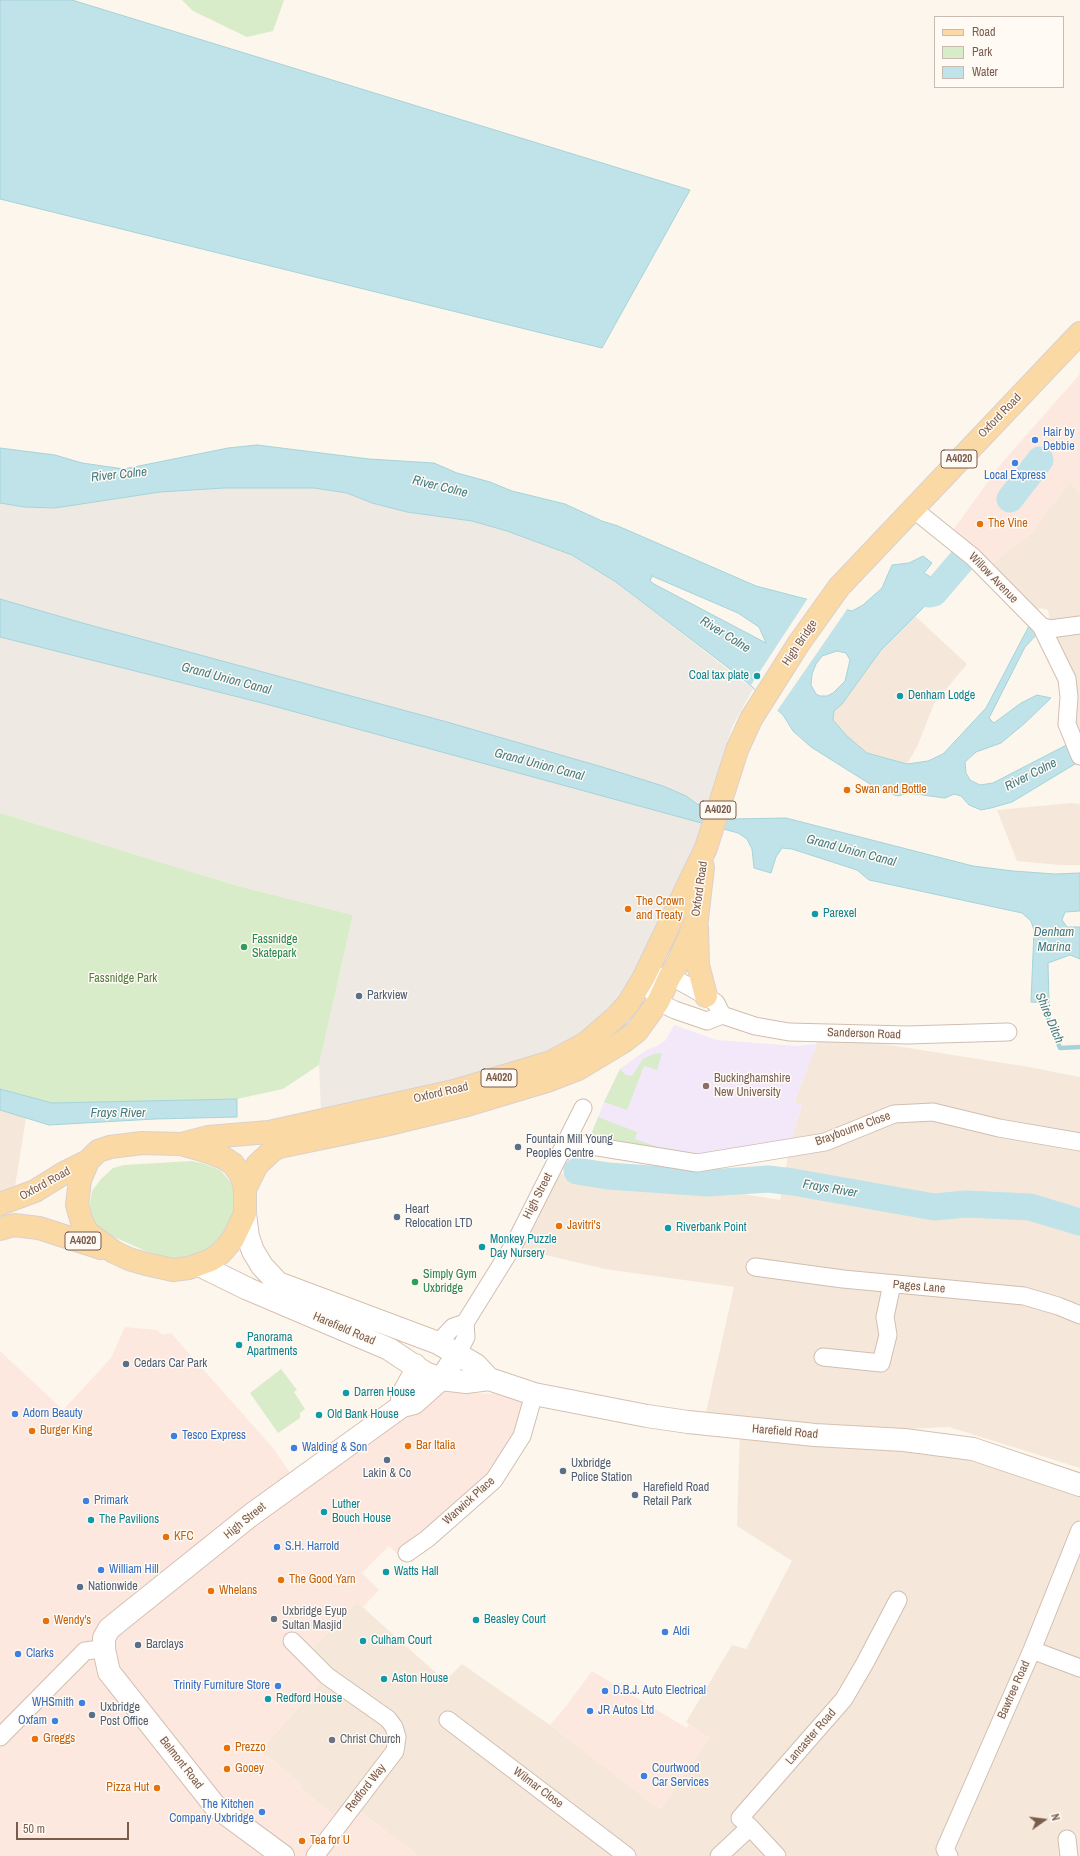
<!DOCTYPE html>
<html>
<head>
<meta charset="utf-8">
<style>
  body { margin:0 }
  #map { position:relative; width:1080px; height:1856px; overflow:hidden; background:#fdf6ec; font-family:"Archivo Narrow",sans-serif }
  canvas { display:block }
  .legend { position:absolute; left:934px; top:16px; width:130px; height:72px; box-sizing:border-box; background:#fffaf3; border:1px solid #cabbb1; margin:0; padding:5px 7px; list-style:none; font-size:12px; color:#7a5c4d }
  .legend li { display:flex; align-items:center; gap:8px; height:20px }
  .legend b { width:20px; border:1px solid #cabbb1 }
  .north { position:absolute; left:1024px; top:1800px; width:40px; height:40px; -webkit-text-stroke:3px #fffaf3; paint-order:stroke; rotate:76deg; font-size:11px; font-weight:700; line-height:16px; text-align:center; color:#7a5c4d }
  .north::after { content:''; display:block; margin:auto; width:14px; height:18px; background:#7a5c4d; clip-path:polygon(50% 0,100% 100%,50% 72%,0 100%) }
  .scale { position:absolute; left:16px; top:1822px; width:113px; height:18px; box-sizing:border-box; border:2px solid #7a5c4d; border-top:0; padding-left:5px; font-size:12px; line-height:14px; white-space:nowrap; color:#7a5c4d; -webkit-text-stroke:3px #fffaf3; paint-order:stroke }
</style>
</head>
<body>
<div id="map">
<canvas width="1080" height="1856"></canvas>
<ul class="legend">
<li><b style="height:5px;background:#fbd9a5"></b>Road</li>
<li><b style="height:11px;background:#d8ecc9"></b>Park</li>
<li><b style="height:11px;background:#bfe3e8"></b>Water</li>
</ul>
<div class="north">N</div>
<div class="scale">50 m</div>
</div>
<script>
const context = document.querySelector('canvas').getContext('2d');
context.lineJoin = 'round';
function fillPath(path, color) {
  context.fillStyle = color;
  context.fill(path, 'evenodd');
}
function poly(rows) {
  const path = new Path2D();
  for (const r of rows) {
    path.moveTo(r[0], r[1]);
    for (let i = 2; i < r.length; i += 2) path.lineTo(r[i], r[i + 1]);
  }
  return path;
}
function trace(path, color, width, dash) {
  context.strokeStyle = color;
  context.lineWidth = width;
  context.lineCap = dash ? 'butt' : 'round';
  context.setLineDash(dash || []);
  context.stroke(path);
}
function drawText(font, color, halo, rows, align = 'center') {
  context.font = font + ' "Archivo Narrow",sans-serif';
  context.lineWidth = 3;
  context.setLineDash([]);
  context.textBaseline = 'middle';
  context.strokeStyle = halo;
  context.fillStyle = color;
  for (const [text, x, y, turn = 0] of rows) {
    context.save();
    context.translate(x, y);
    context.rotate((+turn || 0) * Math.PI / 180);
    context.textAlign = isNaN(turn) ? turn : align;
    if (halo) context.strokeText(text, 0, 0);
    context.fillText(text, 0, 0);
    context.restore();
  }
}
const residential = poly([
  [1070,481,1080,495,1080,620,1050,622,1048,610,1040,608,1034,613,990,565,1031,533],
  [914,615,967,664,934,704,917,747,907,764,867,753,847,736,833,720,834,711,842,704,881,650],
  [1080,631,1080,738,1050,635],
  [1072,803,1080,804,1080,865,1060,865,1017,861,997,810],
  [820,1034,1029,1067,1080,1077,1080,1468,949,1427,849,1432,704,1421,734,1287,605,1269,528,1251,514,1246,554,1170,576,1179,607,1184,711,1189,780,1200,791,1140,802,1105,794,1103],
  [0,1110,26,1118,14,1193,0,1199],
  [740,1430,973,1449,1080,1485,1080,1856,418,1856,354,1807,342,1822,300,1788,302,1785,260,1750,330,1673,309,1652,357,1602,445,1681,462,1664,550,1725,660,1809,709,1738,686,1722,732,1645,746,1649,792,1561,737,1526]
]);
const commercial = poly([
  [1080,374,1080,495,1070,482,1031,533,990,565,983,555,951,533,1000,465],
  [125,1327,157,1330,163,1335,171,1333,273,1448,295,1480,435,1389,446,1392,526,1395,520,1434,491,1479,426,1538,399,1556,389,1546,362,1573,379,1590,363,1607,357,1602,309,1652,330,1673,260,1750,302,1785,300,1788,342,1822,354,1807,418,1856,0,1856,0,1351,63,1410,111,1358],
  [592,1671,687,1728,689,1724,709,1738,686,1774,660,1809,550,1725,567,1705]
]);
const industrial = poly([
  [224,488,314,488,347,493,372,503,407,512,472,521,507,531,572,555,616,582,753,689,732,727,695,848,631,984,588,1032,545,1059,321,1111,319,1065,353,915,238,886,0,813,0,503,24,507,55,508,160,492]
]);
const education = poly([
  [674,1025,717,1040,796,1046,817,1044,794,1102,802,1105,791,1140,703,1153,661,1152,589,1140,604,1102,620,1069,646,1050,657,1046,666,1040]
]);
const green = poly([
  [182,0,284,0,273,31,247,37,193,11],
  [0,813,238,886,353,915,319,1065,283,1089,237,1099,52,1103,0,1089],
  [662,1053,657,1070,644,1066,627,1110,604,1102,620,1069,626,1075,632,1076,643,1059,654,1054],
  [598,1117,637,1132,635,1139,661,1148,661,1152,589,1140],
  [191,1161,202,1163,220,1170,230,1181,235,1194,238,1205,220,1248,175,1264,105,1233,93,1224,89,1208,92,1191,101,1179,113,1168,124,1165],
  [281,1369,297,1390,294,1392,305,1409,300,1413,300,1418,278,1433,250,1393]
]);
const water = poly([
  [0,0,72,0,690,190,602,348,0,199,0,0],
  [257,445,369,459,434,463,457,473,490,482,512,491,565,504,602,521,618,526,756,586,852,611,863,605,882,588,892,565,909,563,923,556,932,563,924,573,934,579,949,564,961,574,942,600,928,603,881,650,842,704,834,711,833,720,847,736,867,753,907,764,928,761,943,754,986,708,1030,624,1037,634,1025,647,989,718,994,723,1021,703,1037,695,1051,698,1025,723,1001,743,976,752,965,762,966,773,970,780,980,785,993,783,1080,738,1080,761,1012,802,991,808,981,810,969,805,961,796,954,794,945,798,908,793,898,796,881,791,811,747,793,731,783,715,743,679,616,582,572,555,507,531,472,521,407,512,372,503,347,493,314,488,224,488,160,492,55,508,24,507,0,503,0,448,55,455,82,463,124,469,228,448,257,445],
  [652,576,738,613,759,627,766,643,654,584,650,581,652,576],
  [837,651,846,653,850,660,845,681,833,693,827,696,820,696,816,694,811,685,812,674,816,664,822,656,837,651],
  [0,599,86,624,447,722,609,769,663,786,686,796,697,804,733,819,786,818,973,866,1013,871,1055,874,1080,873,1080,911,1065,912,1062,920,1067,927,1080,927,1080,959,1070,955,1048,963,1049,1003,1031,1002,1034,930,1031,921,1022,913,869,880,857,870,792,849,782,848,776,857,771,873,754,868,752,849,747,839,738,833,266,704,0,637,0,599],
  [0,1089,52,1103,237,1099,237,1117,155,1119,49,1125,0,1110,0,1089],
  [579,1163,609,1169,607,1184,576,1179,579,1163]
]);
const pier = poly([
  [808,598,848,608,777,711,751,685]
]);
const stream = poly([
  [1040,998,1060,1048,1080,1047]
]);
const river = poly([
  [1010,499,1040,460],
  [929,594,934,593,963,559],
  [577,1171,608,1176,708,1183,768,1179,793,1182,934,1207,966,1204,1030,1207,1080,1222]
]);
const street = poly([
  [912,508,973,557,1041,626,1050,629,1080,625],
  [1041,626,1067,679,1069,697,1067,724,1080,756],
  [670,976,706,996,716,1003,722,1015,707,1021,675,1010,658,1002,644,977,670,976],
  [722,1015,755,1026,789,1032,907,1035,1008,1032],
  [559,1155,573,1143,697,1163,825,1142,894,1114,933,1112,999,1128,1080,1142],
  [755,1267,843,1279,1024,1296,1058,1306,1080,1315],
  [438,1343,453,1327,465,1323],
  [457,1355,466,1337,465,1323,516,1241,583,1108],
  [823,1357,881,1363,888,1335,885,1317,892,1284],
  [407,1553,427,1539,494,1480,522,1436,534,1394],
  [292,1641,327,1676,388,1719,394,1727,397,1737,395,1751,315,1856],
  [1032,1650,1080,1668],
  [448,1720,627,1856],
  [0,1737,85,1651,101,1649],
  [750,1827,777,1856],
  [1067,1839,1069,1856],
  [719,1856,750,1827,740,1818,844,1699,865,1663,898,1600],
  [949,1856,945,1849,1032,1650,1080,1530]
]);
const secondary = poly([
  [245,1214,248,1237,253,1251,262,1266,278,1283,438,1343,476,1365,489,1379],
  [199,1265,248,1289,389,1349,425,1373,441,1379,466,1382,489,1379,534,1394,647,1416,688,1422,815,1435,904,1440,973,1449,1080,1485],
  [402,1406,402,1396,413,1376,415,1365],
  [283,1856,215,1806,109,1672,104,1649,104,1638,109,1629,120,1620,251,1515,402,1406,414,1403,441,1379,457,1355]
]);
const primary = poly([
  [697,927,698,965,706,996],
  [142,1143,181,1144,209,1152,224,1158,233,1164,241,1175,245,1189,245,1214,233,1239,221,1253,211,1260,189,1268,173,1270,146,1264,129,1259,114,1252,87,1232,81,1219,77,1205,80,1180,88,1161,98,1151,110,1147,142,1143],
  [181,1144,208,1137,269,1132,454,1091,551,1062,586,1043,616,1017,628,1004,644,977,706,848,737,750,751,719,799,643,839,587,1080,333],
  [245,1189,257,1165,273,1150,279,1147,385,1125,467,1105,547,1081,578,1069,623,1042,637,1031,658,1002,670,976,677,965,697,919,703,867],
  [0,1204,35,1191,64,1173,88,1161],
  [0,1229,14,1225,39,1228,101,1248]
]);
const markers = [
  [1035,440,4,"#3f7fe0"],
  [1015,463,4,"#3f7fe0"],
  [980,524,4,"#e8710a"],
  [757,676,4,"#0f9aa8"],
  [900,696,4,"#0f9aa8"],
  [847,790,4,"#e8710a"],
  [628,909,4,"#e8710a"],
  [815,914,4,"#0f9aa8"],
  [244,947,4,"#2e9e5b"],
  [359,996,4,"#5c6f8a"],
  [706,1086,4,"#8d6e63"],
  [518,1147,4,"#5c6f8a"],
  [397,1217,4,"#5c6f8a"],
  [559,1226,4,"#e8710a"],
  [668,1228,4,"#0f9aa8"],
  [482,1247,4,"#0f9aa8"],
  [415,1282,4,"#2e9e5b"],
  [239,1345,4,"#0f9aa8"],
  [126,1364,4,"#5c6f8a"],
  [346,1393,4,"#0f9aa8"],
  [15,1414,4,"#3f7fe0"],
  [319,1415,4,"#0f9aa8"],
  [32,1431,4,"#e8710a"],
  [174,1436,4,"#3f7fe0"],
  [408,1446,4,"#e8710a"],
  [294,1448,4,"#3f7fe0"],
  [387,1460,4,"#5c6f8a"],
  [563,1471,4,"#5c6f8a"],
  [635,1495,4,"#5c6f8a"],
  [86,1501,4,"#3f7fe0"],
  [324,1512,4,"#0f9aa8"],
  [91,1520,4,"#0f9aa8"],
  [166,1537,4,"#e8710a"],
  [277,1547,4,"#3f7fe0"],
  [101,1570,4,"#3f7fe0"],
  [386,1572,4,"#0f9aa8"],
  [281,1580,4,"#e8710a"],
  [80,1587,4,"#5c6f8a"],
  [211,1591,4,"#e8710a"],
  [274,1619,4,"#6b7280"],
  [476,1620,4,"#0f9aa8"],
  [46,1621,4,"#e8710a"],
  [665,1632,4,"#3f7fe0"],
  [363,1641,4,"#0f9aa8"],
  [138,1645,4,"#5c6f8a"],
  [18,1654,4,"#3f7fe0"],
  [384,1679,4,"#0f9aa8"],
  [278,1686,4,"#3f7fe0"],
  [605,1691,4,"#3f7fe0"],
  [268,1699,4,"#0f9aa8"],
  [82,1703,4,"#3f7fe0"],
  [590,1711,4,"#3f7fe0"],
  [92,1715,4,"#5c6f8a"],
  [55,1721,4,"#3f7fe0"],
  [35,1739,4,"#e8710a"],
  [332,1740,4,"#6b7280"],
  [227,1748,4,"#e8710a"],
  [227,1769,4,"#e8710a"],
  [644,1776,4,"#3f7fe0"],
  [157,1788,4,"#e8710a"],
  [262,1812,4,"#3f7fe0"],
  [302,1841,4,"#e8710a"]
];
const shields = [
  [959,459,36],
  [718,810,36],
  [499,1078,36],
  [83,1241,36]
];
const shieldNames = [
  ["A4020",959,459],
  ["A4020",718,810],
  ["A4020",499,1078],
  ["A4020",83,1241]
];
const streetNames = [
  ["Oxford Road",1000,416,-46],
  ["Willow Avenue",993,578,46],
  ["High Bridge",800,643,-56],
  ["Oxford Road",700,889,-82],
  ["Sanderson Road",864,1034,2],
  ["Oxford Road",441,1093,-13],
  ["Braybourne Close",853,1129,-20],
  ["Oxford Road",45,1184,-29],
  ["High Street",538,1196,-63],
  ["Pages Lane",919,1287,5],
  ["Harefield Road",344,1329,23],
  ["Harefield Road",785,1432,5],
  ["Warwick Place",469,1501,-42],
  ["High Street",245,1521,-39],
  ["Bawtree Road",1014,1690,-66],
  ["Lancaster Road",811,1737,-49],
  ["Belmont Road",181,1763,52],
  ["Redford Way",366,1788,-52],
  ["Wilmar Close",538,1788,37]
];
const shopNames = [
  ["Hair by",1043,433],
  ["Debbie",1043,447],
  ["Local Express",1015,476,"center"],
  ["Adorn Beauty",23,1414],
  ["Tesco Express",182,1436],
  ["Walding & Son",302,1448],
  ["Primark",94,1501],
  ["S.H. Harrold",285,1547],
  ["William Hill",109,1570],
  ["Aldi",673,1632],
  ["Clarks",26,1654],
  ["Trinity Furniture Store",270,1686,"right"],
  ["D.B.J. Auto Electrical",613,1691],
  ["WHSmith",74,1703,"right"],
  ["JR Autos Ltd",598,1711],
  ["Oxfam",47,1721,"right"],
  ["Courtwood",652,1769],
  ["Car Services",652,1783],
  ["The Kitchen",254,1805,"right"],
  ["Company Uxbridge",254,1819,"right"]
];
const foodNames = [
  ["The Vine",988,524],
  ["Swan and Bottle",855,790],
  ["The Crown",636,902],
  ["and Treaty",636,916],
  ["Javitri's",567,1226],
  ["Burger King",40,1431],
  ["Bar Italia",416,1446],
  ["KFC",174,1537],
  ["The Good Yarn",289,1580],
  ["Whelans",219,1591],
  ["Wendy's",54,1621],
  ["Greggs",43,1739],
  ["Prezzo",235,1748],
  ["Gooey",235,1769],
  ["Pizza Hut",149,1788,"right"],
  ["Tea for U",310,1841]
];
const cultureNames = [
  ["Coal tax plate",749,676,"right"],
  ["Denham Lodge",908,696],
  ["Parexel",823,914],
  ["Riverbank Point",676,1228],
  ["Monkey Puzzle",490,1240],
  ["Day Nursery",490,1254],
  ["Panorama",247,1338],
  ["Apartments",247,1352],
  ["Darren House",354,1393],
  ["Old Bank House",327,1415],
  ["Luther",332,1505],
  ["Bouch House",332,1519],
  ["The Pavilions",99,1520],
  ["Watts Hall",394,1572],
  ["Beasley Court",484,1620],
  ["Culham Court",371,1641],
  ["Aston House",392,1679],
  ["Redford House",276,1699]
];
const leisureNames = [
  ["Fassnidge",252,940],
  ["Skatepark",252,954],
  ["Simply Gym",423,1275],
  ["Uxbridge",423,1289]
];
const parkNames = [
  ["Fassnidge Park",123,979]
];
const serviceNames = [
  ["Parkview",367,996],
  ["Fountain Mill Young",526,1140],
  ["Peoples Centre",526,1154],
  ["Heart",405,1210],
  ["Relocation LTD",405,1224],
  ["Cedars Car Park",134,1364],
  ["Uxbridge",571,1464],
  ["Police Station",571,1478],
  ["Lakin & Co",387,1474,"center"],
  ["Harefield Road",643,1488],
  ["Retail Park",643,1502],
  ["Nationwide",88,1587],
  ["Barclays",146,1645],
  ["Uxbridge",100,1708],
  ["Post Office",100,1722]
];
const educationNames = [
  ["Buckinghamshire",714,1079],
  ["New University",714,1093]
];
const worshipNames = [
  ["Uxbridge Eyup",282,1612],
  ["Sultan Masjid",282,1626],
  ["Christ Church",340,1740]
];
const waterNames = [
  ["River Colne",119,475,-6],
  ["River Colne",440,487,14],
  ["River Colne",725,635,32],
  ["Grand Union Canal",226,679,15],
  ["Grand Union Canal",539,765,15],
  ["River Colne",1031,775,-27],
  ["Grand Union Canal",851,851,15],
  ["Denham",1054,933],
  ["Marina",1054,948],
  ["Shire Ditch",1049,1018,67],
  ["Frays River",118,1114],
  ["Frays River",830,1189,10]
];
fillPath(residential, '#f5e8da');
fillPath(commercial, '#fde8e0');
fillPath(industrial, '#efe9e4');
fillPath(education, '#f3e8fa');
fillPath(green, '#d8ecc9');
fillPath(water, '#bfe3e8');
trace(water, '#a5d3da', 1);
fillPath(pier, '#fdf6ec');
trace(stream, '#a5d3da', 4.5);
trace(river, '#bfe3e8', 27);
trace(street, '#d1beb0', 19);
trace(secondary, '#d6c0b0', 24);
trace(primary, '#dad1cd', 24);
trace(street, '#fff', 17);
trace(secondary, '#fff', 22);
trace(primary, '#fbd9a5', 22);
for (const [x, y, r, color] of markers) {
  const dot = new Path2D();
  dot.arc(x, y, r, 0, 2 * Math.PI);
  context.fillStyle = color;
  context.fill(dot);
  trace(dot, '#fffaf3', 1.5);
}
for (const [x, y, w] of shields) {
  const box = new Path2D();
  box.roundRect(x - w / 2, y - 9, w, 18, 3);
  context.fillStyle = '#fffaf3';
  context.fill(box);
  trace(box, '#7a5c4d', 1);
}
drawText('bold 11px', '#7a5c4d', null, shieldNames);
drawText('12px', '#7a5c4d', '#fffaf3', streetNames);
drawText('12px', '#366cbe', '#fffaf3', shopNames, 'left');
drawText('12px', '#c56008', '#fffaf3', foodNames, 'left');
drawText('12px', '#0d838f', '#fffaf3', cultureNames, 'left');
drawText('12px', '#27864d', '#fffaf3', leisureNames, 'left');
drawText('12px', '#537a41', '#fffaf3', parkNames);
drawText('12px', '#4e5e75', '#fffaf3', serviceNames, 'left');
drawText('12px', '#785e54', '#fffaf3', educationNames, 'left');
drawText('12px', '#5b616d', '#fffaf3', worshipNames, 'left');
drawText('italic 13px', '#437c86', '#fffaf3', waterNames);
</script>
</body>
</html>
